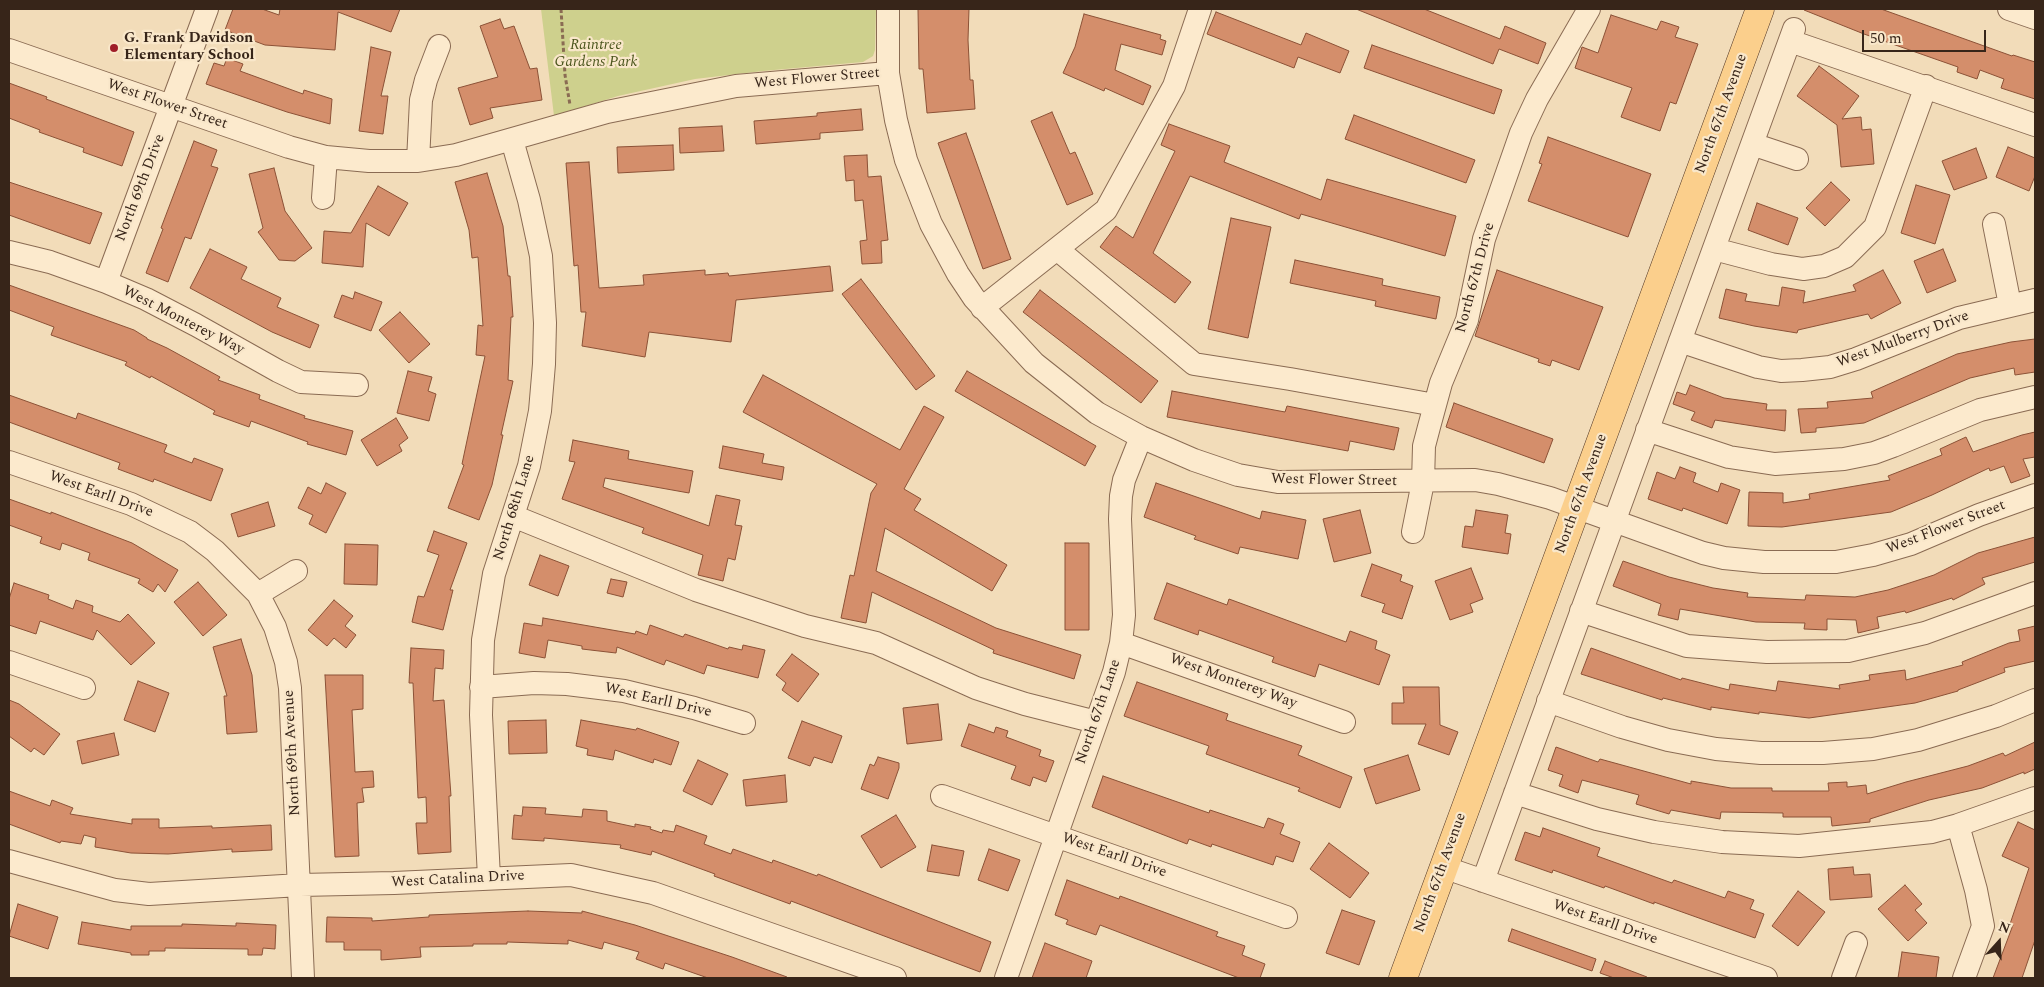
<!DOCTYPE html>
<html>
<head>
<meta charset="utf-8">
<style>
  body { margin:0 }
  #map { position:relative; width:2044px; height:987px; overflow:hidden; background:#f2dcb9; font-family:Spectral,serif }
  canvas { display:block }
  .frame { position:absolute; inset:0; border:10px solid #372519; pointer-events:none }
  .north { position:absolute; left:1974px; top:917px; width:50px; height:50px; -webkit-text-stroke:4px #f9e7ca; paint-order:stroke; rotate:20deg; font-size:14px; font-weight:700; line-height:20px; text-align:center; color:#372519 }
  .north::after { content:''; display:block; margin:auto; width:18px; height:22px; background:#372519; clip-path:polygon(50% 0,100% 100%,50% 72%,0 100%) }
  .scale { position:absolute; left:1862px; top:30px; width:124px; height:22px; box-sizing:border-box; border:2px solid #372519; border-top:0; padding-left:6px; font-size:15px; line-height:18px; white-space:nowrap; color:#372519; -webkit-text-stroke:4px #f9e7ca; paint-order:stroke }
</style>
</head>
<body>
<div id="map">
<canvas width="2044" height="987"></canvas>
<div class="frame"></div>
<div class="north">N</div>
<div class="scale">50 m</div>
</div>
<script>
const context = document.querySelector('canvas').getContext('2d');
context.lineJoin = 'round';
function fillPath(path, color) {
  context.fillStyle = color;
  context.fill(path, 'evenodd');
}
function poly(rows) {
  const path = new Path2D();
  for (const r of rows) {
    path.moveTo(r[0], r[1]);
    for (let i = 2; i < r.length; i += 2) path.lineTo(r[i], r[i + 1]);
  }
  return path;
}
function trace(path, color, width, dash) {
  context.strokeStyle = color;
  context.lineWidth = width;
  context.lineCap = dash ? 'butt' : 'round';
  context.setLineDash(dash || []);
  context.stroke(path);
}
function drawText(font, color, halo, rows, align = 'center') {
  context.font = font + ' Spectral,serif';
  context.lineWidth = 4.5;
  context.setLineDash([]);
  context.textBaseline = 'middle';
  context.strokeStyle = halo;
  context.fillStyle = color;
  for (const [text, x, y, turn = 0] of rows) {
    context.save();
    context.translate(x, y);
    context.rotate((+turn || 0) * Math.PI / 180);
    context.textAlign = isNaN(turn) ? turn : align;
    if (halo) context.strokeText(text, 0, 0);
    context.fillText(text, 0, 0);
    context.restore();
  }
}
const green = poly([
  [541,9,876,9,875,50,873,56,863,62,763,71,695,79,618,96,554,116]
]);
const building = poly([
  [233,9,262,9,279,15,280,9,400,9,391,32,338,12,335,50,265,45,225,30,233,9],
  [918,9,969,9,968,40,970,80,973,80,975,109,927,113,923,69,919,69,918,9],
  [1356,9,1424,9,1500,39,1505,26,1546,43,1538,64,1499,49,1493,64,1356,9],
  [1804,9,1881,9,2012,56,2013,55,2035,62,2035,99,2001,88,2004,79,1980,70,1977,79,1957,72,1958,67,1864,34,1804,10,1804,9],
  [1216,12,1301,45,1306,33,1349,51,1340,73,1298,57,1294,68,1207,34,1216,12],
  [1084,14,1161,35,1160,39,1166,41,1162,55,1121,44,1115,70,1151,86,1143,105,1105,88,1104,91,1063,73,1075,47,1084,14],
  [1611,15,1657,30,1661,21,1679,27,1675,37,1698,44,1676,104,1670,102,1660,131,1621,117,1632,88,1575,68,1582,47,1598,53,1611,15],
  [500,19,504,29,514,26,530,69,537,68,542,100,490,108,493,118,470,125,458,88,498,77,480,26,500,19],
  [1372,45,1502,90,1494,114,1364,68,1372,45],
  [371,47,391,52,381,96,388,96,383,134,359,131,371,47],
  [227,58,243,64,240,71,303,94,304,90,332,99,330,124,287,112,206,84,214,63,224,66,227,58],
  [1819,66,1859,96,1842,119,1861,117,1862,130,1871,129,1874,164,1841,167,1837,125,1797,96,1819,66],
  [9,83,47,97,46,99,134,132,122,166,83,152,84,148,39,132,40,130,9,118,9,83],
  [861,109,863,130,820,133,820,139,756,144,754,121,817,116,817,113,861,109],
  [1052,112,1070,154,1075,152,1093,194,1067,205,1031,121,1052,112],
  [1354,115,1475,160,1466,183,1345,139,1354,115],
  [1169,124,1230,146,1224,162,1321,200,1327,179,1456,216,1445,256,1301,214,1299,219,1190,176,1153,253,1191,282,1175,303,1100,247,1116,226,1133,238,1175,151,1161,145,1169,124],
  [722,126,724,151,680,153,679,128,722,126],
  [966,133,1011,259,983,269,938,143,966,133],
  [1548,137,1651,174,1628,237,1528,201,1542,164,1539,163,1548,137],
  [194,141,217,150,211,166,218,168,191,239,185,237,168,282,146,273,163,229,161,228,194,141],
  [673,145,674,170,618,173,617,147,673,145],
  [2008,147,2035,158,2035,176,2029,191,1996,177,2008,147],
  [1976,148,1987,178,1954,190,1942,161,1976,148],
  [867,155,868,177,881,176,888,240,881,241,882,263,862,264,860,241,867,240,863,200,855,201,854,180,846,181,844,156,867,155],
  [589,162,599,288,644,285,643,275,705,270,705,275,728,273,729,276,830,266,833,291,736,300,731,342,649,332,645,357,582,346,586,312,581,312,578,265,574,266,566,163,589,162],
  [274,168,285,211,312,248,295,261,279,260,258,232,263,228,249,174,274,168],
  [487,173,503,226,508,276,510,276,513,317,511,317,508,380,513,381,501,435,503,435,492,485,479,520,448,508,464,465,462,464,485,356,476,355,478,325,483,326,478,257,472,258,469,230,455,182,487,173],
  [9,182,102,213,90,244,9,215,9,182],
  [1831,182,1850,200,1825,226,1806,208,1831,182],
  [1916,185,1950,195,1935,244,1901,233,1916,185],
  [378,186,408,203,389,236,366,223,363,267,322,263,324,231,351,233,378,186],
  [1757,203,1798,218,1788,245,1748,230,1757,203],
  [1231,218,1271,227,1248,338,1208,329,1231,218],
  [210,249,247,267,241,279,281,298,277,307,319,325,310,348,272,332,190,288,210,249],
  [1943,249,1956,281,1927,293,1914,261,1943,249],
  [1295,260,1383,279,1382,285,1440,297,1436,319,1375,306,1376,301,1290,283,1295,260],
  [1497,270,1603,307,1579,370,1552,360,1550,366,1538,362,1539,359,1475,336,1497,270],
  [1883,270,1901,303,1871,319,1868,314,1798,330,1797,333,1754,326,1719,318,1726,289,1747,294,1745,301,1779,306,1782,287,1805,291,1803,303,1856,291,1853,285,1883,270],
  [861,279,935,376,916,390,842,294,861,279],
  [9,285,134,330,147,338,147,339,167,348,220,377,218,380,260,395,259,399,305,416,304,418,353,431,346,455,307,444,308,442,251,421,249,427,213,414,215,411,151,376,150,378,125,365,127,362,51,335,54,327,9,310,9,285],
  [1040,290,1158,381,1141,403,1023,312,1040,290],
  [355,292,382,302,371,331,334,317,342,295,353,299,355,292],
  [400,312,430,344,409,363,379,330,400,312],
  [2035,339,2035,372,2015,375,2014,368,1970,378,1864,423,1816,428,1816,432,1801,433,1798,409,1828,408,1827,402,1873,398,1871,392,1957,354,2011,342,2035,339],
  [408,371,432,377,428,391,436,394,429,421,397,413,408,371],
  [967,371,1096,446,1085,466,955,391,967,371],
  [763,375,900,450,924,406,944,417,904,489,921,499,914,510,1007,565,992,591,885,528,876,571,996,628,1081,655,1074,679,993,653,994,650,872,592,866,623,841,618,850,575,854,576,871,493,877,484,743,412,763,375],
  [1690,385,1724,398,1767,404,1766,410,1786,410,1785,431,1715,420,1712,428,1691,420,1695,412,1673,404,1677,392,1686,395,1690,385],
  [1172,391,1285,412,1287,406,1399,428,1394,450,1350,441,1348,451,1167,417,1172,391],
  [9,395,76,419,78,413,131,432,167,445,164,452,192,463,194,458,223,469,211,501,154,479,153,482,118,469,120,463,9,422,9,395],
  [1454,403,1553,439,1544,463,1446,427,1454,403],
  [396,418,408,438,399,445,402,451,377,466,361,440,396,418],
  [2035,432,2035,457,2023,459,2030,476,2011,483,2004,466,1990,471,1989,468,1932,495,1891,512,1782,527,1748,526,1749,492,1783,493,1783,503,1810,499,1809,494,1890,480,1888,476,1942,455,1940,449,1966,437,1973,452,2022,435,2035,432],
  [573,440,629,451,628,459,693,471,689,493,605,478,603,487,709,526,716,495,740,500,735,525,742,526,735,560,728,558,723,581,698,575,703,555,642,533,644,528,562,499,575,462,569,461,573,440],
  [723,446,764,454,762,463,784,467,782,480,719,468,723,446],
  [1680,467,1696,473,1693,482,1718,492,1721,483,1740,490,1727,524,1683,508,1682,511,1648,499,1657,472,1675,479,1680,467],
  [326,483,346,493,326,533,309,524,313,515,298,508,308,487,321,494,326,483],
  [1156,483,1260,519,1262,511,1306,520,1298,559,1240,547,1238,554,1194,539,1196,536,1144,517,1156,483],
  [9,499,51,514,51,512,132,543,178,570,165,592,158,584,153,592,138,583,140,579,88,560,90,553,62,543,60,550,40,543,42,537,9,525,9,499],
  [268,502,275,526,238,537,231,514,268,502],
  [1360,510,1371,553,1334,562,1323,519,1360,510],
  [1476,510,1508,515,1505,533,1511,534,1508,554,1462,547,1465,526,1473,527,1476,510],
  [434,531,467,543,450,590,453,590,443,630,412,622,418,596,424,597,439,555,427,551,434,531],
  [2035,537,2035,562,1982,578,1985,584,1953,600,1952,598,1906,613,1905,611,1877,617,1879,628,1858,633,1856,620,1827,619,1827,630,1804,629,1805,623,1756,622,1680,609,1678,620,1658,615,1661,604,1613,586,1623,561,1669,577,1713,588,1748,593,1747,597,1805,600,1806,595,1855,597,1888,590,1934,575,1978,553,2035,537],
  [1065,543,1089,543,1089,630,1065,630,1065,543],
  [345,544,378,545,377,585,344,584,345,544],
  [540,555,569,566,558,596,529,585,540,555],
  [1372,564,1402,575,1400,581,1413,586,1402,619,1382,612,1385,604,1361,596,1372,564],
  [1471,568,1483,599,1470,604,1473,612,1450,620,1435,581,1471,568],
  [611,579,627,582,623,597,607,593,611,579],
  [198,582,227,615,203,636,174,602,198,582],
  [14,583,49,595,48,599,73,609,76,600,93,606,92,612,120,622,128,614,155,643,131,665,97,630,93,640,40,621,36,634,9,625,9,599,14,583],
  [1167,583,1227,605,1229,599,1346,642,1350,631,1377,641,1375,649,1390,655,1379,685,1319,664,1315,677,1272,662,1274,657,1199,630,1198,635,1154,619,1167,583],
  [334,600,353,616,345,626,356,635,346,648,334,638,327,646,308,630,334,600],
  [543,618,635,634,636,631,647,635,650,625,683,637,685,634,728,649,729,647,742,650,743,645,765,650,758,678,707,665,704,674,666,660,664,665,617,647,616,653,582,649,582,646,548,640,545,658,519,653,524,623,542,626,543,618],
  [2035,626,2035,661,2004,668,2005,672,1958,690,1958,691,1915,703,1809,718,1759,712,1759,714,1711,707,1711,710,1663,698,1662,700,1581,674,1591,648,1681,680,1682,678,1729,690,1730,684,1776,691,1778,681,1840,689,1839,685,1870,680,1869,675,1905,670,1906,680,1963,665,1962,662,2009,643,2020,641,2018,630,2035,626],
  [241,639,252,675,257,732,227,734,224,696,227,696,213,647,241,639],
  [411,648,444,650,443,669,435,668,433,701,444,700,451,796,449,796,451,852,418,854,416,823,427,823,426,797,418,798,413,683,409,683,411,648],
  [792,654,819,674,798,702,782,690,786,683,776,675,792,654],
  [325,675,363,675,363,709,352,710,355,772,373,771,374,787,362,788,364,802,357,803,359,856,335,857,325,675],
  [138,681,169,693,155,732,124,720,138,681],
  [1137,682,1228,714,1226,720,1302,746,1298,755,1352,777,1340,808,1298,791,1300,788,1206,754,1209,746,1124,716,1137,682],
  [1403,687,1439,687,1440,725,1458,732,1449,755,1418,744,1426,724,1392,724,1392,703,1404,703,1403,687],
  [9,700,19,704,60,734,44,755,34,748,31,752,9,736,9,700],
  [938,704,942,740,907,744,903,708,938,704],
  [546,720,547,753,509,754,508,721,546,720],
  [581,720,636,730,637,728,679,742,671,765,654,759,653,763,615,750,613,760,587,755,588,749,576,746,581,720],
  [802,721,842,736,832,763,814,757,810,766,788,758,802,721],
  [969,724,994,733,996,727,1008,731,1006,737,1041,750,1039,756,1054,761,1046,782,1033,777,1030,786,1011,779,1016,766,961,746,969,724],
  [114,733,119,755,82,764,77,741,114,733],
  [2035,742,2035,769,2024,774,2024,772,1982,788,1929,800,1870,819,1870,822,1832,826,1831,817,1783,817,1783,813,1721,812,1720,819,1671,810,1669,814,1636,804,1639,795,1582,780,1578,793,1559,786,1563,775,1548,770,1556,747,1598,762,1600,759,1691,784,1691,781,1731,788,1772,788,1772,791,1829,791,1828,783,1847,782,1847,787,1866,785,1867,794,1906,782,1968,766,2003,753,2005,756,2035,742],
  [1408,755,1420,790,1376,804,1364,769,1408,755],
  [878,757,899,763,899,768,888,799,861,789,870,764,874,766,878,757],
  [698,760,728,774,712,805,683,791,698,760],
  [785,775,787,802,746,806,743,780,785,775],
  [1103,776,1209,813,1210,810,1264,828,1268,818,1284,824,1280,834,1300,842,1293,862,1276,856,1273,865,1212,844,1211,847,1189,839,1187,844,1092,807,1103,776],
  [9,791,50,806,52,800,73,808,70,814,132,824,132,819,159,819,159,828,212,826,212,828,271,825,272,850,232,852,232,849,168,854,131,853,95,847,96,838,84,835,81,844,61,841,60,843,9,824,9,791],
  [523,807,546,808,545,814,582,817,583,809,607,811,607,821,635,827,635,824,651,827,650,829,662,833,663,830,674,832,676,825,707,836,704,844,731,854,733,849,772,863,773,860,817,876,818,874,991,942,980,972,791,901,790,904,714,876,715,874,652,851,651,855,620,848,621,845,544,838,544,841,512,839,514,815,522,816,523,807],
  [896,815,916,847,881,868,861,836,896,815],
  [2018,822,2035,830,2035,940,2022,978,1993,978,2013,925,2010,924,2029,868,2002,856,2018,822],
  [1543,828,1600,848,1597,856,1672,883,1674,880,1725,898,1728,891,1754,900,1750,909,1764,914,1755,938,1654,902,1654,904,1605,886,1604,888,1553,870,1552,873,1515,860,1525,832,1540,837,1543,828],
  [1329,843,1369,873,1350,898,1310,869,1329,843],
  [932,845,964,851,959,876,927,871,932,845],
  [989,849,1020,860,1008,891,978,880,989,849],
  [1853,867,1854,875,1870,874,1872,897,1830,900,1828,869,1853,867],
  [1067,880,1119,899,1120,896,1218,932,1216,936,1245,946,1242,955,1265,964,1260,978,1239,978,1100,925,1096,935,1066,924,1068,920,1055,915,1067,880],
  [1905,885,1922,904,1915,910,1927,923,1908,941,1878,909,1905,885],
  [1798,891,1825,912,1798,946,1772,926,1798,891],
  [18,904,58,917,48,949,9,936,18,904],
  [1342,910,1375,921,1359,965,1326,953,1342,910],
  [528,911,582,913,582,911,635,925,732,957,787,977,786,978,708,978,665,963,663,969,636,959,639,952,604,942,602,949,568,940,568,944,507,942,507,944,473,944,473,946,420,947,421,957,381,960,381,950,344,950,344,942,326,942,327,917,372,918,372,921,429,917,429,915,528,911],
  [82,922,131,930,131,926,182,926,182,924,236,926,236,923,276,925,275,949,263,948,262,955,248,955,248,949,165,948,165,951,149,951,149,955,131,955,131,953,78,944,82,922],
  [1512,929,1596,959,1592,971,1508,941,1512,929],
  [1045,943,1092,961,1086,978,1032,978,1045,943],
  [1902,952,1939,957,1936,978,1898,978,1902,952],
  [1605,961,1647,977,1647,978,1614,978,1600,973,1605,961]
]);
const path = poly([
  [561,9,565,75,570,105]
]);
const minor = poly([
  [888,9,888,73,896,120,906,160,931,224,958,274,974,298,1034,363,1097,413,1141,437,1194,460,1238,475,1278,482,1475,480,1498,484,1550,498,1703,553,1724,558,1764,562,1836,562,1873,555,1911,544,1979,515,2035,495],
  [2009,9,2035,18],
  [1790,41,2035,125],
  [9,50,289,147,326,157,369,161,418,161,456,155,607,112,736,86,888,73],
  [1752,144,1797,159],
  [418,161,421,100,426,80,439,46],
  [323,198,326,157],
  [1994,224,2010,305],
  [1057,249,1194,364,1290,379,1435,405],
  [1714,249,1771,264,1803,269,1824,266,1845,257,1875,227,1926,86],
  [9,252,50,262,106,282,146,299,196,325,278,371,301,382,357,385],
  [106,282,207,9],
  [982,308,1106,210,1174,86,1200,9],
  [1680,341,1758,367,1781,371,1802,370,1830,367,1856,359,1959,318,2035,300],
  [1647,430,1729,457,1775,464,1844,459,1874,453,1893,446,1980,410,2035,397],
  [9,462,131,504,190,532,215,551,258,594,275,627,286,662,290,688,303,978],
  [513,516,696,590,805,626,876,643,976,688,1025,704,1096,722],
  [1413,532,1423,482,1424,446,1429,427,1441,383,1467,320,1484,239,1521,133,1537,99,1589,9],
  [258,594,296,571],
  [1581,611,1687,646,1767,652,1848,651,1925,633,2035,593],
  [1121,643,1344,722],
  [9,662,84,688],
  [481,687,534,683,567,684,624,691,694,708,744,723],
  [1548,701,1622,727,1668,740,1716,749,1761,753,1823,753,1873,749,1918,740,1996,716,2035,700],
  [1515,793,1597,819,1654,832,1722,842,1799,846,1932,832,1958,825,2035,798],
  [942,796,1286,917],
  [1958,825,1976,890,1983,926,1964,978],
  [9,861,115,890,149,894,300,885,394,883,571,875,653,893,895,978],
  [1443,867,1766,978],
  [489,878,481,715,483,640,494,574,529,466,540,411,544,364,545,323,541,256,529,200,512,140],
  [1483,881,1794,29],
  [1006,978,1114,672,1121,643,1124,615,1120,519,1121,496,1124,480,1141,437],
  [1843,978,1856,943]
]);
const major = poly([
  [1403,978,1760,9]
]);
const markers = [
  [114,48,5,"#9f1d28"]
];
const poiNames = [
  ["G. Frank Davidson",124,39],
  ["Elementary School",124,56]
];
const parkNames = [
  ["Raintree",596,46],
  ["Gardens Park",596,63]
];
const streetNames = [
  ["West Flower Street",817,79,-5],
  ["West Flower Street",167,105,19],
  ["North 67th Avenue",1722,114,-70],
  ["North 69th Drive",141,188,-69],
  ["North 67th Drive",1476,278,-75],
  ["West Monterey Way",183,321,27],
  ["West Mulberry Drive",1903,340,-20],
  ["West Flower Street",1334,481,1],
  ["North 67th Avenue",1582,494,-70],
  ["West Earll Drive",101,495,20],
  ["North 68th Lane",515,508,-73],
  ["West Flower Street",1946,528,-21],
  ["West Monterey Way",1233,682,20],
  ["West Earll Drive",658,701,13],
  ["North 67th Lane",1099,712,-71],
  ["North 69th Avenue",293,753,-93],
  ["West Earll Drive",1114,856,19],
  ["North 67th Avenue",1441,873,-70],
  ["West Catalina Drive",458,880,-3],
  ["West Earll Drive",1605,923,19]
];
fillPath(green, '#ced08d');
fillPath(building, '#d48e6b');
trace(building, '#8b5136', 1);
trace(minor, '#8a6b53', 24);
trace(major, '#563a28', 29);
trace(path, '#8a6b53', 3, [4, 2.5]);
trace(minor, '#fceacd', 22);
trace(major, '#fbcf8c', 28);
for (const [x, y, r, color] of markers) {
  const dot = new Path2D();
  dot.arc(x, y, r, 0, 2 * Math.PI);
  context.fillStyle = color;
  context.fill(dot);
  trace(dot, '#f9e7ca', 2);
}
drawText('bold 15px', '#372519', '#f9e7ca', poiNames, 'left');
drawText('italic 15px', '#4c561e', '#f9e7ca', parkNames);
drawText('15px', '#372519', '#f9e7ca', streetNames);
</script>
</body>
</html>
